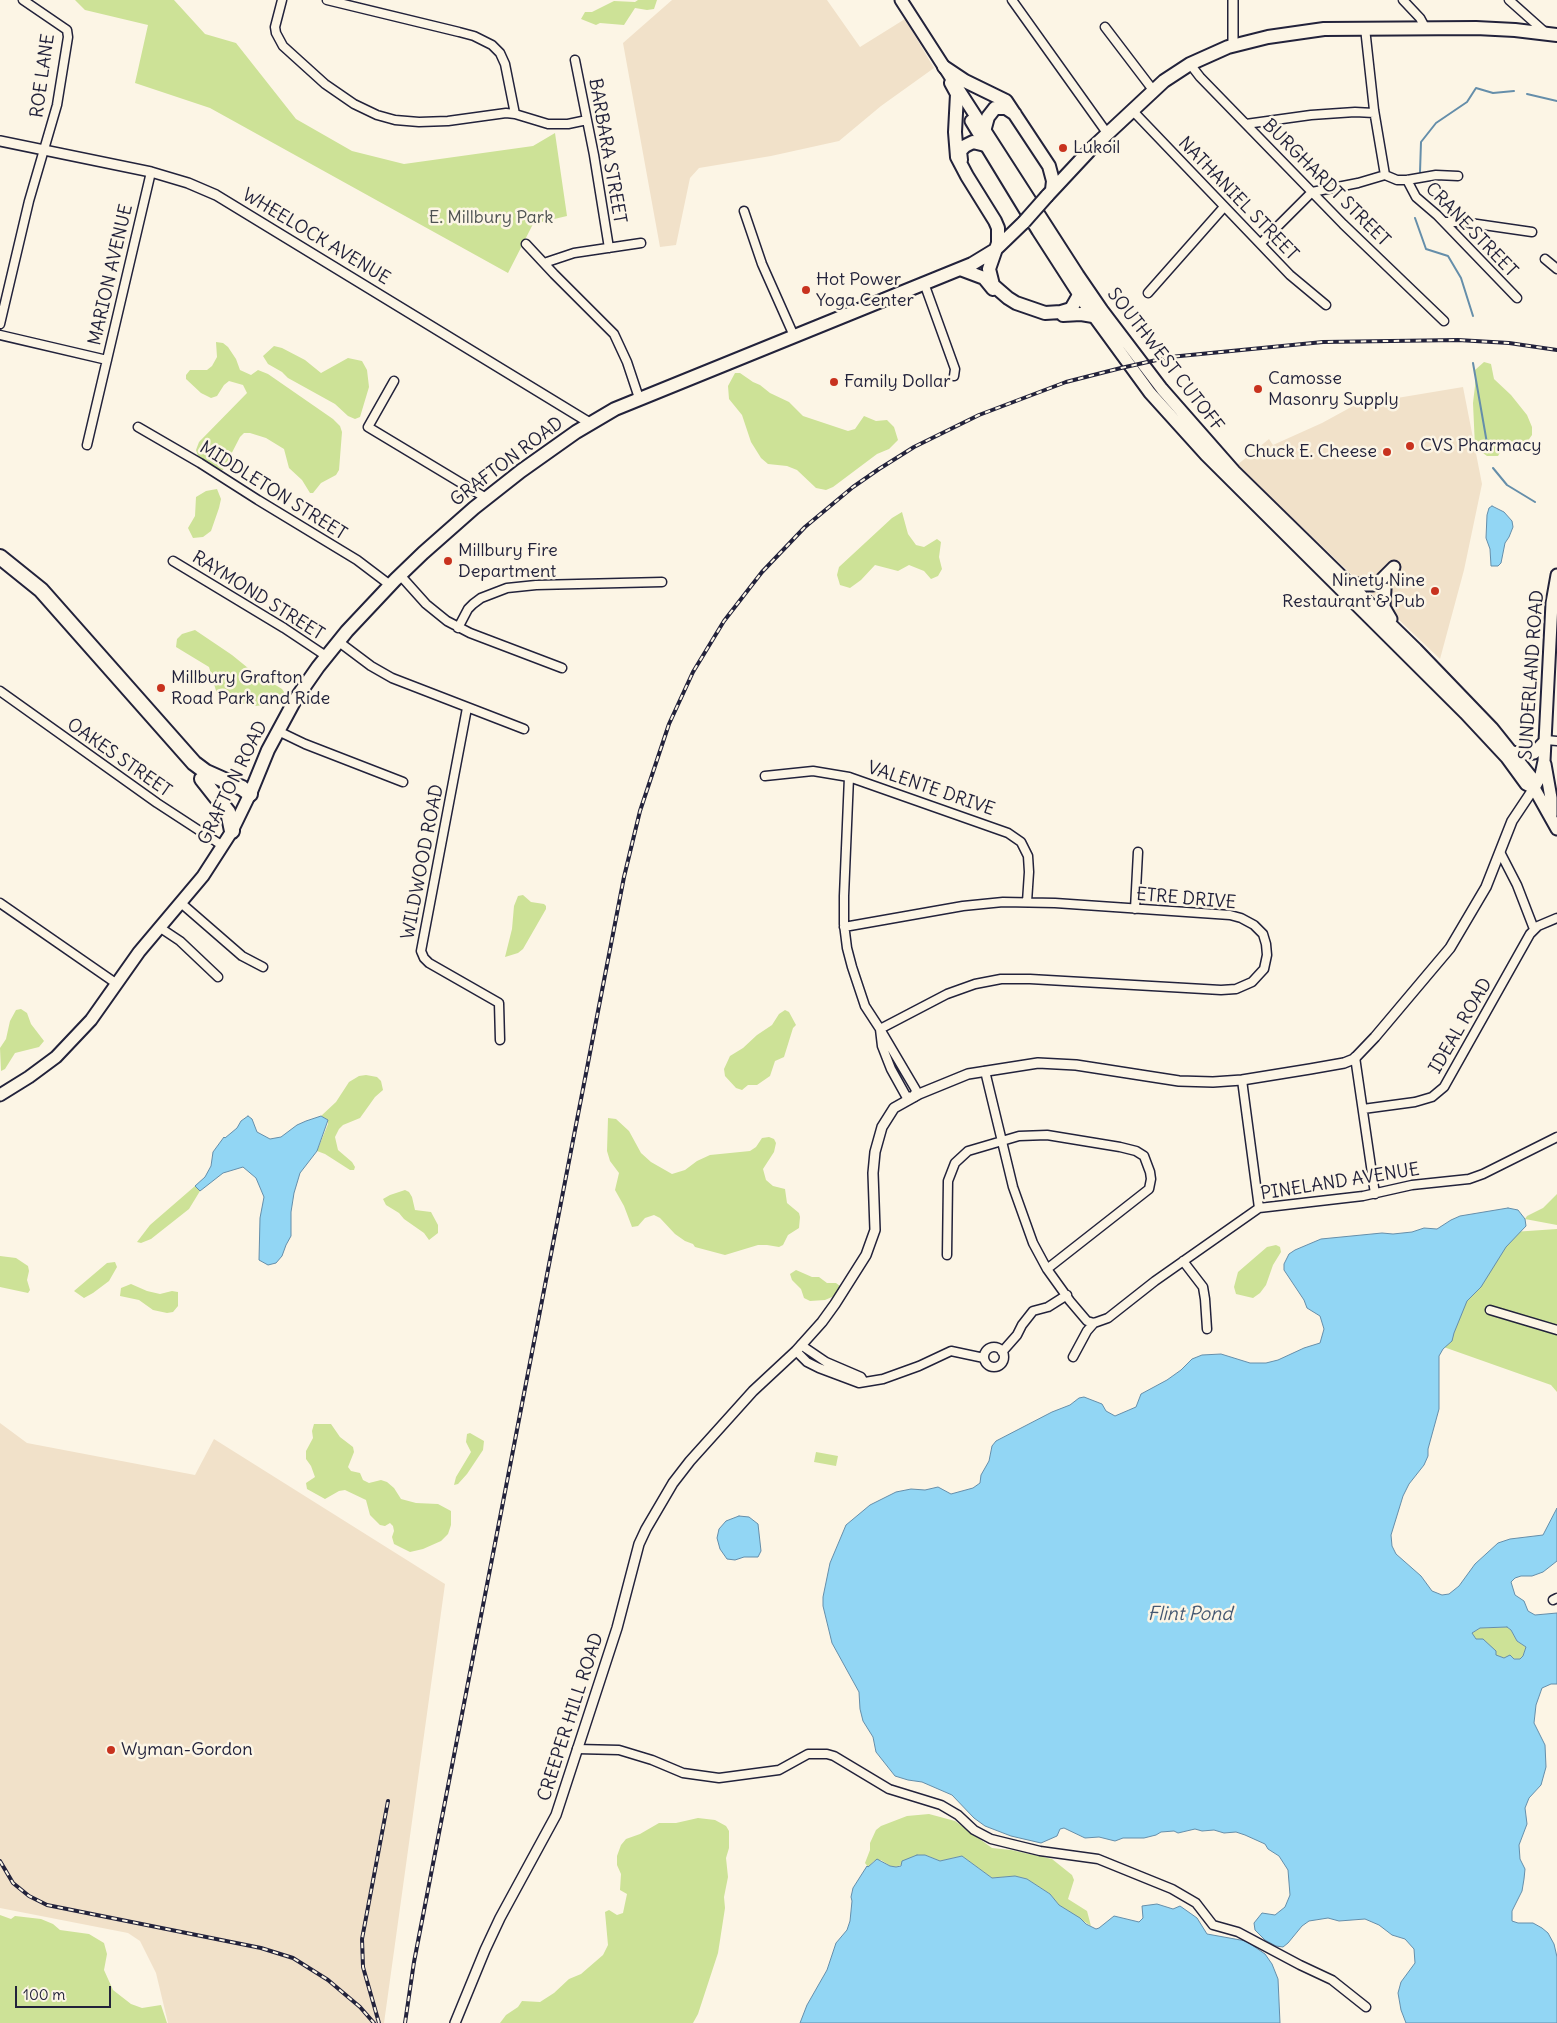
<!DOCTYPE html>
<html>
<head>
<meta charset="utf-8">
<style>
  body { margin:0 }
  #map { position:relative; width:1557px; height:2023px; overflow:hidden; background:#fcf5e5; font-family:Delius,sans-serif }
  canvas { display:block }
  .scale { position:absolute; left:15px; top:1986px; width:96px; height:22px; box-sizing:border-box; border:2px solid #22223b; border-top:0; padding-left:6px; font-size:15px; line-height:18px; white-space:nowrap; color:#22223b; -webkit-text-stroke:4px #fcf5e5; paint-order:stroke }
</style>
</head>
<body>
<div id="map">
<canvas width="1557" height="2023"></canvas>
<div class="scale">100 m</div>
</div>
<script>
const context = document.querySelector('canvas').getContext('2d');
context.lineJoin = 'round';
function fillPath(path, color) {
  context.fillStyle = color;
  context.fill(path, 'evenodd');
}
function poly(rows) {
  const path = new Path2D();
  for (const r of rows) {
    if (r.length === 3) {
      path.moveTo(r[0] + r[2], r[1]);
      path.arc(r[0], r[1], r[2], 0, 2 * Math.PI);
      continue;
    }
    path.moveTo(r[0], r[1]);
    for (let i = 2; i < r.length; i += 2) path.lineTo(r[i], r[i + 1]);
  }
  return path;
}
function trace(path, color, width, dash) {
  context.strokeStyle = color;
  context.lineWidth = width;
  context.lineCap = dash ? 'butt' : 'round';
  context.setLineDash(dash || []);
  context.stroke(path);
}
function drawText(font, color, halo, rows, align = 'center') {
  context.font = font + ' Delius,sans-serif';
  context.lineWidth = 5;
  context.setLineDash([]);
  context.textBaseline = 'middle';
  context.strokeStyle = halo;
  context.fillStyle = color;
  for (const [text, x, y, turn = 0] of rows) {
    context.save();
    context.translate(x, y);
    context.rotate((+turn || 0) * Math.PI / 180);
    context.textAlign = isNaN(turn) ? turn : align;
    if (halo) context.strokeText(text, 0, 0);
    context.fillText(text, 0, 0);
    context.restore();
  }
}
const built = poly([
  [672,0,827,0,860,47,905,19,934,68,881,106,839,141,771,156,699,168,690,178,676,245,660,247,623,43],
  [1463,387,1482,484,1464,570,1440,659,1237,465,1269,439,1273,445,1322,423,1355,405],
  [0,1423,27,1443,195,1475,214,1439,445,1584,384,2023,168,2023,156,1973,140,1941,128,1933,0,1908]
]);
const green = poly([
  [75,0,174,0,205,34,236,43,296,119,352,151,404,164,533,146,555,133,567,216,533,224,508,273,210,108,135,83,148,25,85,10],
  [638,0,657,0,654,9,647,10,635,8,624,25,600,23,596,25,581,19,585,12,592,12,614,1,635,2],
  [216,342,223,343,228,347,236,359,240,370,251,375,258,370,268,374,333,419,340,426,342,432,339,470,336,475,321,483,313,493,310,493,302,480,289,468,284,449,266,438,250,433,244,433,240,437,223,470,213,469,199,459,196,450,199,442,247,393,243,385,229,381,224,385,217,396,211,398,201,393,186,379,186,375,190,370,207,370,212,366,217,357],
  [274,346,282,348,305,360,321,373,348,358,362,361,367,370,369,387,360,417,355,419,348,416,335,404,288,378,282,372,268,364,263,356],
  [1484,362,1491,364,1494,379,1511,395,1527,415,1532,427,1532,435,1527,442,1502,449,1498,456,1487,456,1475,447,1473,403,1475,386,1475,370],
  [735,373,740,373,753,382,760,385,770,393,789,402,803,416,848,431,855,429,864,416,876,421,887,420,894,427,898,440,889,449,877,454,833,487,826,490,816,488,797,470,787,466,768,464,761,458,751,442,742,415,729,399,728,386],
  [217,489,221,499,219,508,211,531,203,537,193,538,188,528,195,516,196,497,206,491],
  [902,512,908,534,916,545,924,547,937,539,941,542,939,557,942,569,938,576,931,579,924,571,909,565,898,571,875,565,861,580,850,588,840,585,837,575,839,567,892,518],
  [195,630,232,655,248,668,282,689,284,692,284,700,264,705,255,706,221,699,217,694,209,667,176,647,177,639,182,634],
  [523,895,531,902,544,904,546,906,546,909,523,949,518,953,505,957,512,929,514,906,518,896],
  [21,1009,27,1013,31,1024,44,1041,39,1047,15,1053,5,1069,1,1071,0,1048,6,1039,10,1021,16,1010],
  [785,1010,789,1012,796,1025,793,1028,784,1057,775,1061,770,1076,757,1085,748,1085,742,1090,736,1088,725,1076,724,1069,730,1056,743,1048,757,1035,772,1025,779,1014],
  [366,1075,377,1077,381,1081,383,1090,375,1097,360,1118,343,1125,339,1129,335,1137,338,1150,352,1162,355,1167,354,1170,350,1170,325,1154,317,1151,328,1124,328,1120,321,1116,336,1102,349,1082,359,1076],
  [608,1118,616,1119,629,1131,641,1153,651,1162,672,1174,685,1170,697,1161,710,1155,750,1151,756,1147,762,1138,769,1137,774,1139,776,1143,774,1152,763,1169,766,1180,773,1186,785,1189,787,1203,799,1213,800,1217,799,1228,788,1235,783,1245,779,1247,767,1245,758,1245,725,1255,695,1247,693,1244,685,1241,675,1234,660,1218,654,1215,645,1218,638,1226,632,1227,624,1206,615,1190,619,1173,610,1161,607,1151],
  [195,1186,200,1191,189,1209,151,1239,141,1243,137,1242,150,1225],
  [405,1190,409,1192,412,1197,415,1210,431,1212,438,1225,438,1233,429,1240,424,1233,404,1219,399,1213,386,1205,383,1199,390,1195],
  [1557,1194,1557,1225,1525,1219,1527,1216,1543,1208],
  [1557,1229,1557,1392,1551,1385,1438,1345,1459,1306,1513,1232],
  [1276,1245,1280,1247,1281,1252,1273,1265,1266,1285,1260,1293,1253,1298,1236,1294,1234,1287,1238,1272,1267,1247],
  [0,1256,16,1258,28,1266,29,1271,27,1280,30,1290,28,1293,0,1287],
  [115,1262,117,1267,109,1281,93,1293,84,1298,74,1291,107,1263],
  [796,1270,812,1277,819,1277,827,1283,836,1283,840,1286,839,1290,832,1297,825,1300,810,1301,804,1298,801,1289,792,1280,790,1274],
  [131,1284,147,1291,160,1294,172,1291,178,1292,178,1306,173,1312,167,1313,153,1310,139,1300,120,1296,121,1288],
  [314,1424,331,1424,340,1437,353,1447,354,1452,348,1467,351,1471,360,1473,363,1480,369,1483,381,1480,387,1482,394,1488,401,1499,416,1503,438,1504,451,1511,451,1525,448,1534,441,1541,423,1549,410,1552,394,1544,392,1537,394,1531,393,1526,390,1523,385,1526,380,1525,370,1515,366,1500,345,1490,339,1491,325,1499,307,1489,306,1483,315,1477,311,1466,306,1459,306,1451,313,1438,312,1431],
  [470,1433,484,1441,483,1450,467,1474,458,1484,454,1485,456,1477,471,1452,466,1442,467,1434],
  [816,1452,838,1456,836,1466,814,1462],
  [1507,1627,1511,1630,1517,1641,1526,1647,1523,1656,1520,1659,1504,1658,1496,1655,1476,1639,1472,1633,1480,1628],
  [929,1814,955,1821,992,1848,1011,1850,1052,1859,1072,1875,1074,1880,1068,1899,1087,1911,1091,1926,1059,1905,1050,1894,1027,1879,1015,1876,992,1878,962,1856,940,1861,925,1855,896,1867,890,1866,881,1860,874,1861,868,1867,865,1863,870,1850,870,1843,876,1830,881,1826,907,1816],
  [698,1818,715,1820,726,1826,729,1831,729,1848,726,1858,728,1877,724,1897,725,1908,718,1953,698,2014,693,2023,500,2023,506,2015,518,2007,522,2001,540,2002,554,1993,569,1979,581,1974,603,1955,608,1945,605,1912,609,1910,617,1915,623,1913,627,1894,620,1890,621,1874,617,1865,617,1856,621,1845,626,1839,640,1834,659,1823,676,1823],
  [0,1915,11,1919,15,1916,41,1919,53,1924,60,1930,89,1934,104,1943,107,1954,104,1970,113,1990,131,2004,142,2008,161,2005,167,2023,0,2023]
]);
const water = poly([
  [1492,506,1504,512,1512,521,1513,527,1509,537,1505,543,1501,563,1498,566,1491,566,1490,549,1486,538,1487,515,1489,508,1492,506],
  [248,1116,252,1119,257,1132,270,1139,281,1137,297,1125,306,1121,321,1116,328,1120,317,1151,300,1173,294,1193,291,1212,291,1236,286,1245,282,1256,276,1263,268,1265,259,1260,260,1218,264,1197,256,1178,243,1167,223,1173,200,1191,195,1186,205,1177,211,1166,213,1152,224,1137,225,1138,237,1128,241,1121,248,1116],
  [1508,1208,1518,1210,1525,1219,1526,1226,1506,1247,1481,1287,1467,1301,1454,1333,1452,1341,1443,1349,1439,1356,1439,1409,1428,1449,1428,1456,1424,1465,1409,1484,1403,1496,1391,1535,1392,1546,1396,1554,1421,1576,1432,1591,1442,1595,1449,1594,1459,1586,1475,1564,1498,1543,1510,1539,1543,1535,1557,1508,1557,1561,1543,1572,1532,1576,1521,1576,1515,1578,1511,1582,1515,1595,1524,1601,1528,1611,1535,1615,1557,1613,1557,1684,1551,1684,1542,1688,1536,1705,1534,1723,1545,1745,1546,1767,1541,1785,1529,1798,1525,1808,1527,1824,1519,1845,1520,1859,1525,1869,1524,1879,1522,1891,1512,1911,1512,1921,1518,1923,1533,1923,1542,1928,1548,1933,1554,1944,1557,1957,1557,2023,1406,2023,1401,2010,1398,1993,1401,1982,1415,1963,1414,1949,1405,1939,1392,1935,1379,1925,1365,1919,1339,1921,1328,1918,1309,1921,1302,1926,1288,1943,1283,1947,1276,1946,1265,1940,1255,1930,1254,1923,1262,1913,1275,1915,1285,1907,1290,1895,1288,1870,1279,1856,1268,1849,1265,1844,1245,1835,1236,1832,1224,1833,1214,1830,1202,1831,1195,1829,1178,1833,1174,1831,1161,1832,1156,1835,1144,1838,1123,1838,1115,1841,1099,1837,1085,1838,1064,1828,1060,1829,1057,1836,1041,1843,1011,1836,985,1826,974,1818,952,1795,922,1782,908,1780,895,1776,876,1752,873,1737,863,1721,860,1709,859,1692,832,1643,823,1606,823,1597,830,1563,846,1525,870,1505,896,1492,911,1489,925,1490,938,1487,951,1494,973,1488,980,1483,981,1475,989,1461,992,1446,996,1441,1052,1412,1070,1405,1079,1398,1084,1397,1102,1404,1106,1411,1115,1416,1136,1407,1141,1394,1167,1380,1181,1370,1192,1359,1202,1355,1221,1354,1250,1363,1266,1363,1278,1360,1304,1348,1320,1343,1324,1329,1320,1316,1307,1308,1304,1300,1284,1270,1284,1264,1289,1254,1295,1250,1321,1239,1382,1233,1393,1234,1412,1232,1424,1228,1437,1229,1451,1220,1460,1216,1508,1208],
  [1507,1627,1511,1630,1517,1641,1526,1647,1523,1656,1520,1659,1514,1659,1510,1655,1504,1658,1496,1655,1496,1651,1483,1639,1476,1639,1472,1633,1480,1628,1507,1627],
  [739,1516,749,1517,758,1524,761,1551,758,1557,744,1557,735,1560,727,1559,720,1549,717,1538,719,1529,726,1521,739,1516],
  [917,1855,925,1855,940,1861,962,1856,992,1878,1015,1876,1027,1879,1050,1894,1059,1905,1080,1918,1086,1924,1096,1929,1099,1928,1114,1916,1139,1922,1143,1918,1142,1906,1157,1904,1173,1909,1180,1906,1197,1918,1207,1934,1246,1941,1265,1954,1272,1964,1278,1979,1280,2023,800,2023,807,2005,827,1970,836,1943,847,1930,850,1921,852,1901,851,1897,853,1888,867,1866,868,1867,877,1859,890,1866,896,1867,901,1866,902,1861,917,1855]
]);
const stream = poly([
  [1527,94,1557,101],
  [1420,172,1421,142,1436,123,1467,102,1476,88,1493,93,1514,91],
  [1415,218,1426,249,1448,256,1461,278,1473,316],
  [1473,363,1488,449],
  [1493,468,1507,485,1535,502]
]);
const minor = poly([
  [282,0,275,27,276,33,283,46,325,84,354,104,377,115,395,120,419,122,448,121,506,113,515,114,548,124,568,124,587,120],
  [327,0,459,32,474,36,492,45,500,53,505,64,515,114],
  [1012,0,1107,133],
  [1403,0,1420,18,1426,29],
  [1509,0,1546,33],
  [1105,27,1153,90],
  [1365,28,1374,110,1385,175],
  [575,60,594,155,609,248],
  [1190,64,1200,77,1343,224,1444,321],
  [1132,110,1290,275,1326,305],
  [1246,124,1311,115,1355,112,1374,113],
  [1407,180,1416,197,1437,215,1517,298],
  [744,211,762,264,794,336],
  [1444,222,1463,222,1532,232],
  [1261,243,1312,192,1358,183,1385,175,1397,180,1407,180,1436,175,1458,176],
  [526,244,554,274,614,334,627,362,639,398],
  [1545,259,1557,269],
  [544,263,574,253,641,243],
  [924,283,955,369,954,376],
  [1148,293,1224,207],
  [0,324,29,201,57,105,68,37,67,30,23,0],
  [0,335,107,360],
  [394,381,368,427,486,498],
  [138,427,200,463,258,500,357,560,390,585],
  [87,445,151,172],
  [173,561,284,628,326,656],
  [400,575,426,604,447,621,470,633,562,668],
  [458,628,468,609,473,604,481,598,507,588,536,585,662,582],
  [339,642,371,666,392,678,524,729],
  [0,691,157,803,223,846],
  [467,708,421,951,424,958,429,963,499,1003,500,1040],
  [278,731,305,744,403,782],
  [1546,740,1557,741],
  [765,776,813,771,849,777,1008,833,1021,842,1028,856,1029,872,1027,902],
  [849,777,844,896,844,924,847,948,852,967,865,1006,880,1029,916,1090,914,1097,906,1096,891,1069,882,1046,880,1029],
  [1500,852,1517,885,1534,929],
  [0,903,117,984],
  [181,903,242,956,263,967],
  [1135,909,1138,852],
  [159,927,180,941,218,977],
  [844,927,963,906,1003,902,1055,903,1230,915,1241,918,1254,925,1263,934,1266,944,1267,955,1264,969,1252,982,1236,989,1221,990,1030,979,1001,979,975,984,947,994,880,1029],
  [1355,1057,1375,1194],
  [985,1071,1013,1187,1033,1243,1047,1269,1070,1301,1087,1321,1094,1323],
  [1242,1080,1259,1208],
  [1363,1109,1415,1102,1432,1097,1444,1087,1530,934,1538,926,1557,918],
  [947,1255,948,1181,955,1163,968,1151,1019,1136,1047,1135,1120,1147,1136,1151,1144,1156,1150,1172,1151,1179,1149,1189,1047,1269],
  [1183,1261,1203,1287,1205,1299,1207,1329],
  [1490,1310,1557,1330],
  [1094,1323,1108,1318,1155,1281,1259,1208,1363,1196,1412,1185,1469,1179,1483,1174,1557,1137],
  [801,1345,826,1362,861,1377,864,1382],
  [994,1357,10],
  [796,1351,807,1362,819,1368,859,1383,883,1379,919,1366,951,1351,984,1358],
  [1002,1352,1017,1335,1022,1325,1033,1311,1048,1307,1067,1295],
  [1073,1357,1087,1331,1094,1323],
  [1553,1600,1557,1598],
  [577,1749,619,1750,652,1760,683,1773,719,1778,779,1770,808,1754,827,1754,834,1756,889,1789,941,1805,958,1815,974,1830,991,1839,1040,1851,1098,1859,1172,1889,1196,1903,1213,1925,1238,1932,1300,1965,1332,1980,1366,2007]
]);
const tertiary = poly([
  [1233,0,1233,45],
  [0,141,151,172,188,183,216,195,590,423],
  [455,2023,485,1950,500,1918,556,1815,617,1628,639,1544,646,1529,673,1483,690,1461,753,1391,796,1351,822,1322,835,1304,866,1255,875,1230,873,1173,875,1152,882,1127,894,1108,919,1094,968,1074,1038,1063,1076,1065,1179,1081,1213,1082,1242,1080,1310,1069,1344,1063,1354,1059,1375,1037,1450,948,1486,887,1512,821,1534,788]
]);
const primary = poly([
  [901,0,1078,275,1102,310,1162,389,1234,471,1416,649,1492,728,1532,778,1534,788,1557,829],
  [971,121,1038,231,1085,304,1150,393,1206,455,1465,713,1507,758,1526,784,1534,788],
  [1348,582,1364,585,1373,585,1379,582,1394,567],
  [1385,589,1384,607,1391,619],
  [1512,752,1525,754,1534,753,1546,740],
  [1545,764,1551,798,1551,815],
  [1534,788,1541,775,1544,761,1552,603,1557,575],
  [0,1095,29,1077,56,1057,91,1020,139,952,203,876,232,831,250,794]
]);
const trunk = poly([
  [944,67,965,81,1006,101,1049,166,1053,181,1052,190],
  [951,83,957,94,955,132,957,157,967,176,995,221,998,228,998,243,989,269,993,285,1008,298,1016,303,1045,313,1061,312,1071,309,1079,295],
  [985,128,988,117,995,108,1006,108,1015,114],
  [961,160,960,151,965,146,973,142,985,145],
  [1047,196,1089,151,1164,81,1190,64,1228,47,1268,37,1324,29,1476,28,1515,30,1557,35],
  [960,269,984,278,993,289],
  [1063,315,1081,314,1093,316],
  [250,794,268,750,295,700,318,667,347,631,395,580,423,553,474,508,521,471,576,432,615,409,972,264,995,250,1024,222]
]);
const motorway = poly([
  [0,557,41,590,194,763,206,772,242,788,250,794],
  [202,779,228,812,232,831]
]);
const rail = poly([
  [0,1861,13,1883,29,1896,47,1905,261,1948,293,1958,328,1980,360,2007,374,2023],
  [379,2023,363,1967,362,1939,388,1801],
  [405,2023,414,1962,624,877,640,811,669,724,693,672,724,621,762,572,805,527,853,487,879,469,914,447,979,415,1066,382,1121,368,1170,357,1323,342,1458,340,1509,343,1557,350]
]);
const trunkBridge = poly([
  [1024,222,1047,196]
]);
const markers = [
  [1063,148,5,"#c8321e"],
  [806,290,5,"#c8321e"],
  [834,382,5,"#c8321e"],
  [1258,389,5,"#c8321e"],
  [1410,446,5,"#c8321e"],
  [1387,452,5,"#c8321e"],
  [448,561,5,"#c8321e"],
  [1435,591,5,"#c8321e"],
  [161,688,5,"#c8321e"],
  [111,1750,5,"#c8321e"]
];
const streetNames = [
  ["ROE LANE",43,76,-82],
  ["BARBARA STREET",607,151,80],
  ["BURGHARDT STREET",1326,183,45],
  ["NATHANIEL STREET",1238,199,46],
  ["CRANE STREET",1471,230,46],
  ["WHEELOCK AVENUE",316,237,31],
  ["MARION AVENUE",111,275,-77],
  ["SOUTHWEST CUTOFF",1165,360,52],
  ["GRAFTON ROAD",507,462,-37],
  ["MIDDLETON STREET",273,491,32],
  ["RAYMOND STREET",258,596,32],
  ["SUNDERLAND ROAD",1532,675,-86],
  ["OAKES STREET",119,758,35],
  ["GRAFTON ROAD",233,783,-64],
  ["VALENTE DRIVE",931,789,19],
  ["WILDWOOD ROAD",423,862,-79],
  ["ETRE DRIVE",1186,899,5],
  ["IDEAL ROAD",1461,1026,-60],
  ["PINELAND AVENUE",1340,1182,-9],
  ["CREEPER HILL ROAD",571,1717,-72]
];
const poiNames = [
  ["Lukoil",1073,148],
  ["Hot Power",816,280],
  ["Yoga Center",816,301],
  ["Camosse",1268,379],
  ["Masonry Supply",1268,400],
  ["Family Dollar",844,382],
  ["CVS Pharmacy",1420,446],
  ["Chuck E. Cheese",1377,452,"right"],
  ["Millbury Fire",458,551],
  ["Department",458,572],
  ["Ninety Nine",1425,581,"right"],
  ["Restaurant & Pub",1425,602,"right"],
  ["Millbury Grafton",171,678],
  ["Road Park and Ride",171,699],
  ["Wyman-Gordon",121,1750]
];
const parkNames = [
  ["E. Millbury Park",491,218]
];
const waterNames = [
  ["Flint Pond",1190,1615]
];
fillPath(built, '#f1e1c9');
fillPath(green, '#cde297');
fillPath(water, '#92d6f4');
trace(water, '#658eaa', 1);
trace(stream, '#658eaa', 2);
trace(minor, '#22223b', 11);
trace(tertiary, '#22223b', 12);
trace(primary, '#22223b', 15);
trace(trunk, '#22223b', 16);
trace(motorway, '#22223b', 18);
trace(minor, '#fcf5e5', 8);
trace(tertiary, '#fcf5e5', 9);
trace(primary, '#fcf5e5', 11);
trace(trunk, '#fcf5e5', 12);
trace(motorway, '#fcf5e5', 14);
trace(rail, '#22223b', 4);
trace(rail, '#fcf5e5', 2, [5.5]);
trace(trunkBridge, '#22223b', 16, []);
trace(trunkBridge, '#fcf5e5', 12);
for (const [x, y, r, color] of markers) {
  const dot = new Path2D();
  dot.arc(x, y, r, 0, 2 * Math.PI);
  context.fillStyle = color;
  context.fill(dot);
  trace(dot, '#fcf5e5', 2);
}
drawText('18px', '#22223b', '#fcf5e5', streetNames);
drawText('18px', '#22223b', '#fcf5e5', poiNames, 'left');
drawText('18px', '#4d5252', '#fcf5e5', parkNames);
drawText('italic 19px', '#445872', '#fcf5e5', waterNames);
</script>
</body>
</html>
